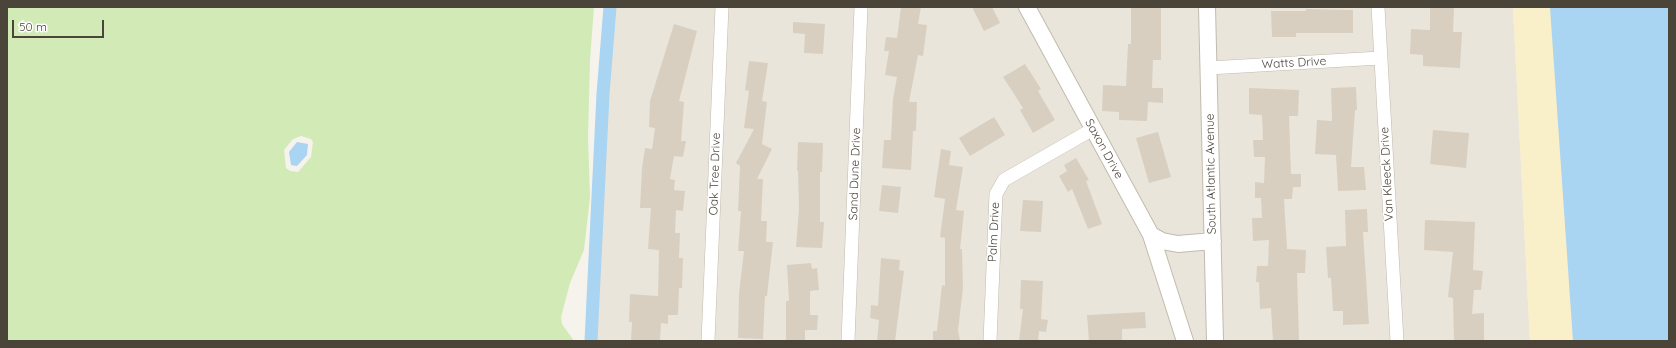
<!DOCTYPE html>
<html>
<head>
<meta charset="utf-8">
<style>
  body { margin:0 }
  #map { position:relative; width:1676px; height:348px; overflow:hidden; background:#f6f3ec; font-family:Quicksand,sans-serif }
  canvas { display:block }
  .frame { position:absolute; inset:0; border:8px solid #4b4439; pointer-events:none }
  .scale { position:absolute; left:12px; top:20px; width:92px; height:18px; box-sizing:border-box; border:2px solid #4b4439; border-top:0; padding-left:5px; font-size:12px; line-height:14px; white-space:nowrap; color:#4b4439; -webkit-text-stroke:3px #fff; paint-order:stroke }
</style>
</head>
<body>
<div id="map">
<canvas width="1676" height="348"></canvas>
<div class="frame"></div>
<div class="scale">50 m</div>
</div>
<script>
const context = document.querySelector('canvas').getContext('2d');
context.lineJoin = 'round';
function fillPath(path, color) {
  context.fillStyle = color;
  context.fill(path, 'evenodd');
}
function poly(rows) {
  const path = new Path2D();
  for (const r of rows) {
    path.moveTo(r[0], r[1]);
    for (let i = 2; i < r.length; i += 2) path.lineTo(r[i], r[i + 1]);
  }
  return path;
}
function trace(path, color, width, dash) {
  context.strokeStyle = color;
  context.lineWidth = width;
  context.lineCap = dash ? 'butt' : 'round';
  context.setLineDash(dash || []);
  context.stroke(path);
}
function drawText(font, color, halo, rows, align = 'center') {
  context.font = font + ' Quicksand,sans-serif';
  context.lineWidth = 3;
  context.setLineDash([]);
  context.textBaseline = 'middle';
  context.strokeStyle = halo;
  context.fillStyle = color;
  for (const [text, x, y, turn = 0] of rows) {
    context.save();
    context.translate(x, y);
    context.rotate((+turn || 0) * Math.PI / 180);
    context.textAlign = isNaN(turn) ? turn : align;
    if (halo) context.strokeText(text, 0, 0);
    context.fillText(text, 0, 0);
    context.restore();
  }
}
const residential = poly([
  [610,7,1513,7,1530,341,591,341,603,94]
]);
const green = poly([
  [7,7,594,7,590,60,588,138,590,197,584,250,570,283,561,317,562,324,574,341,7,341],
  [301,136,311,139,313,142,311,157,298,172,290,171,286,168,284,150,293,139]
]);
const sand = poly([
  [1513,7,1669,7,1669,341,1530,341]
]);
const water = poly([
  [1550,7,1669,7,1669,341,1573,341],
  [297,142,308,144,307,155,297,166,291,165,289,152]
]);
const canal = poly([
  [591,341,603,94,610,7]
]);
const building = poly([
  [901,7,921,7,918,24,927,25,923,56,918,55,909,102,917,102,916,131,913,131,911,170,882,168,884,140,891,140,893,99,897,77,885,75,889,51,884,51,886,37,897,38],
  [972,7,992,7,1000,23,984,31],
  [1131,7,1161,7,1161,60,1153,60,1152,88,1163,88,1163,103,1148,102,1147,121,1119,120,1119,112,1102,111,1103,85,1126,86,1128,44,1131,44],
  [1430,7,1454,7,1453,32,1462,32,1460,68,1423,66,1423,55,1410,54,1411,29,1430,30],
  [1306,9,1353,10,1353,33,1296,33,1296,37,1272,37,1271,11,1306,11],
  [793,22,825,24,823,54,804,53,805,34,793,33],
  [674,24,697,31,679,101,684,102,681,141,686,141,683,157,674,156,670,179,675,180,674,190,685,191,683,211,676,210,675,233,680,233,679,258,683,258,682,288,679,288,678,315,668,315,668,324,661,323,660,341,631,341,632,322,629,322,630,294,658,296,659,250,648,249,651,208,640,208,642,168,645,148,652,149,655,128,649,127,650,101],
  [749,61,768,63,762,101,767,102,762,144,772,149,757,179,763,179,761,221,767,221,766,242,773,242,767,296,765,296,763,339,738,338,739,293,744,251,738,251,741,211,738,211,740,166,736,163,754,129,744,128,749,91,745,90],
  [1025,64,1041,89,1038,91,1055,120,1033,133,1020,110,1023,108,1003,77],
  [1356,87,1357,110,1355,110,1351,167,1364,167,1366,190,1338,191,1336,155,1315,154,1317,120,1332,121,1331,88],
  [1249,88,1299,90,1298,116,1289,116,1291,174,1301,174,1301,187,1293,187,1292,199,1284,199,1287,249,1306,250,1305,273,1297,273,1299,341,1273,341,1271,308,1260,309,1259,282,1256,282,1257,266,1268,266,1269,240,1253,241,1252,218,1262,218,1261,198,1255,198,1255,182,1264,183,1265,157,1254,157,1253,140,1263,140,1262,115,1249,114],
  [994,117,1005,135,970,156,959,138],
  [1433,130,1469,133,1466,168,1430,164],
  [1158,132,1171,177,1149,183,1136,138],
  [798,142,823,143,822,172,820,172,820,222,824,222,822,248,796,247,799,208,798,171,797,171],
  [941,149,951,151,949,165,963,167,956,210,964,211,960,249,962,249,963,288,958,330,960,341,933,341,933,331,937,331,942,285,945,286,945,238,940,237,945,199,934,197],
  [1076,158,1089,180,1086,181,1102,224,1088,229,1072,189,1068,192,1059,176,1067,171,1064,165],
  [882,185,901,187,898,213,879,211],
  [1023,200,1043,201,1041,232,1020,231],
  [1367,209,1368,232,1363,232,1369,324,1343,325,1343,311,1333,311,1331,278,1328,278,1326,247,1346,246,1345,210],
  [1425,220,1475,222,1473,270,1483,271,1481,290,1474,290,1472,314,1484,313,1484,341,1454,341,1453,298,1448,297,1453,252,1424,250],
  [881,258,900,260,899,270,904,271,895,341,877,341,879,320,870,318,871,305,878,306],
  [811,263,812,269,817,268,819,290,810,291,810,315,818,315,817,330,805,330,805,341,786,341,786,301,789,301,787,265],
  [1021,280,1043,281,1041,319,1048,320,1046,332,1039,331,1038,341,1019,341,1023,309,1020,309],
  [1145,312,1146,328,1122,329,1122,341,1089,341,1087,315]
]);
const minor = poly([
  [1378,7,1397,341],
  [1209,68,1380,58],
  [708,341,722,7],
  [848,341,861,7],
  [990,341,996,194,1004,180,1093,129]
]);
const tertiary = poly([
  [1027,7,1151,235,1162,241,1178,244,1213,241],
  [1207,7,1215,341],
  [1151,235,1185,341]
]);
const streetNames = [
  ["Watts Drive",1294,63,-3],
  ["Saxon Drive",1104,149,61],
  ["Oak Tree Drive",715,174,-88],
  ["Sand Dune Drive",855,174,-88],
  ["South Atlantic Avenue",1211,174,-91],
  ["Van Kleeck Drive",1387,174,-93],
  ["Palm Drive",994,232,-87]
];
fillPath(residential, '#eae5da');
fillPath(green, '#d2eab5');
fillPath(sand, '#f9efc9');
fillPath(water, '#a9d4f2');
trace(canal, '#a9d4f2', 13);
fillPath(building, '#d8cfc1');
trace(minor, '#c2bbae', 14);
trace(tertiary, '#c2bbae', 18);
trace(minor, '#fff', 13);
trace(tertiary, '#fff', 16);
drawText('12px', '#4b4439', '#fff', streetNames);
</script>
</body>
</html>
